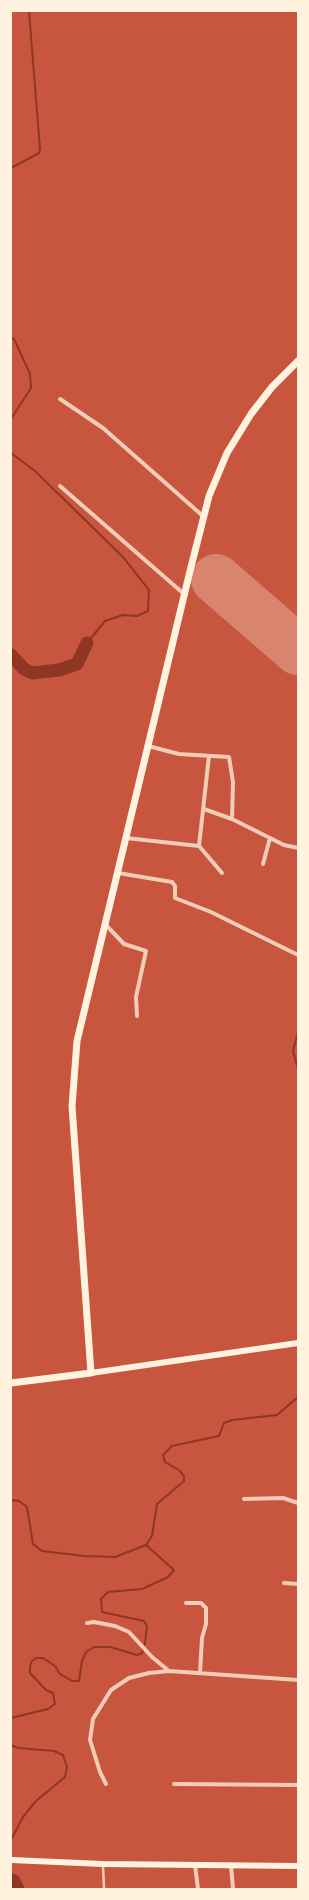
<!DOCTYPE html>
<html>
<head>
<meta charset="utf-8">
<style>
  body { margin:0 }
  #map { position:relative; width:309px; height:1900px; overflow:hidden; background:#c8553d; font-family:"Archivo Narrow",sans-serif }
  canvas { display:block }
  .frame { position:absolute; inset:0; border:12px solid #fff3e0; pointer-events:none }
</style>
</head>
<body>
<div id="map">
<canvas width="309" height="1900"></canvas>
<div class="frame"></div>
</div>
<script>
const context = document.querySelector('canvas').getContext('2d');
context.lineJoin = 'round';
function poly(rows) {
  const path = new Path2D();
  for (const r of rows) {
    path.moveTo(r[0], r[1]);
    for (let i = 2; i < r.length; i += 2) path.lineTo(r[i], r[i + 1]);
  }
  return path;
}
function trace(path, color, width, dash) {
  context.strokeStyle = color;
  context.lineWidth = width;
  context.lineCap = dash ? 'butt' : 'round';
  context.setLineDash(dash || []);
  context.stroke(path);
}
const stream = poly([
  [11,168,39,153,40,149,29,11],
  [11,337,14,339,30,374,31,388,11,419],
  [11,453,35,471,123,557,149,590,148,611,137,616,123,615,105,621,87,643],
  [298,1032,293,1051,298,1069],
  [11,1500,19,1501,27,1507,33,1544,42,1551,84,1556,115,1557,146,1545,152,1536,157,1504,184,1481,184,1476,179,1470,165,1462,163,1455,172,1446,219,1436,224,1423,232,1420,277,1415,298,1397],
  [11,1718,48,1709,55,1704,53,1693,46,1690,30,1673,30,1666,32,1661,36,1658,43,1658,55,1666,60,1674,72,1681,79,1681,82,1661,86,1652,94,1647,110,1647,137,1655,142,1653,145,1643,147,1626,144,1621,102,1612,101,1599,108,1592,142,1589,168,1577,174,1570,146,1545],
  [11,1745,18,1748,54,1751,63,1755,67,1767,65,1777,36,1801,23,1817,11,1840],
  [11,1873,14,1881]
]);
const river = poly([
  [11,655,24,669,32,673,59,670,77,664,87,643],
  [11,1880,14,1881,18,1889]
]);
const runway = poly([
  [216,579,298,650]
]);
const service = poly([
  [103,1865,104,1889]
]);
const minor = poly([
  [60,399,103,428,204,517],
  [60,486,184,594],
  [148,746,179,754,229,757,233,782,232,819,284,845,298,848],
  [209,756,199,846,222,873],
  [204,809,232,819],
  [126,838,199,846],
  [263,864,270,838],
  [118,873,172,882,175,886,175,898,211,912,298,955],
  [105,924,124,944,146,951,136,997,137,1016],
  [244,1499,283,1498,298,1503],
  [284,1583,298,1584],
  [186,1603,201,1603,206,1608,206,1624,202,1638,200,1673],
  [87,1623,94,1622,115,1626,129,1632,152,1657,169,1671,298,1680],
  [106,1784,100,1772,90,1740,93,1719,111,1690,129,1678,149,1673,169,1671],
  [174,1784,298,1785],
  [195,1865,198,1889],
  [231,1865,233,1889]
]);
const secondary = poly([
  [91,1373,298,1343],
  [11,1860,103,1864,298,1866]
]);
const primary = poly([
  [11,1383,91,1373,72,1106,77,1041,190,571,209,496,227,453,251,414,272,387,298,361]
]);
trace(stream, '#8f3625', 2);
trace(river, '#8f3625', 13);
trace(runway, '#d8846e', 50);
trace(service, '#f1ccb7', 2.5);
trace(minor, '#f1ccb7', 4);
trace(secondary, '#fff3e0', 6);
trace(primary, '#fff3e0', 7);
</script>
</body>
</html>
